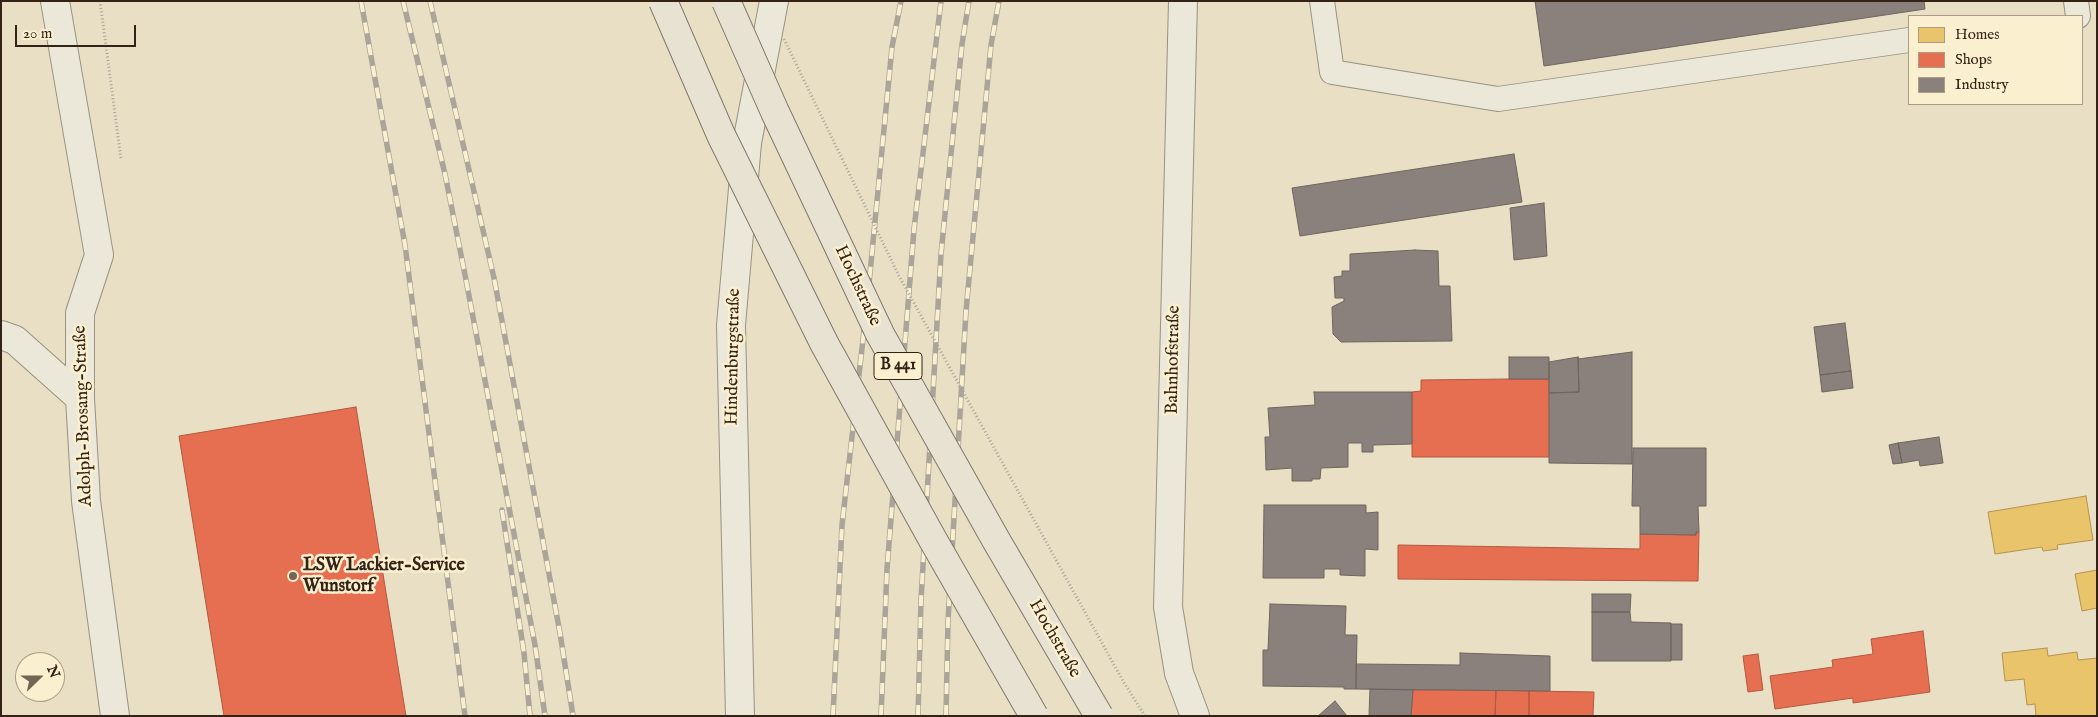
<!DOCTYPE html>
<html>
<head>
<meta charset="utf-8">
<style>
  body { margin:0 }
  #map { position:relative; width:2098px; height:717px; overflow:hidden; background:#e8dfc4; font-family:"IM FELL English",serif }
  canvas { display:block }
  .frame { position:absolute; inset:0; border:2px solid #342216; pointer-events:none }
  .legend { position:absolute; left:1908px; top:15px; width:175px; height:90px; box-sizing:border-box; background:#faefcf; border:1px solid #ab9d85; margin:0; padding:6px 9px; list-style:none; font-size:15px; color:#342216 }
  .legend li { display:flex; align-items:center; gap:10px; height:25px }
  .legend b { width:25px; border:1px solid #ab9d85 }
  .north { position:absolute; left:15px; top:652px; width:50px; height:50px; box-sizing:border-box; background:#faefcf; border:1px solid #ab9d85; border-radius:50%; rotate:68deg; font-size:14px; font-weight:700; line-height:20px; text-align:center; color:#342216 }
  .north::after { content:''; display:block; margin:auto; width:18px; height:22px; background:#736453; clip-path:polygon(50% 0,100% 100%,50% 72%,0 100%) }
  .scale { position:absolute; left:15px; top:25px; width:121px; height:22px; box-sizing:border-box; border:2px solid #342216; border-top:0; padding-left:6px; font-size:15px; line-height:18px; white-space:nowrap; color:#342216; -webkit-text-stroke:4px #faefcf; paint-order:stroke }
</style>
</head>
<body>
<div id="map">
<canvas width="2098" height="717"></canvas>
<div class="frame"></div>
<ul class="legend">
<li><b style="height:14px;background:#e9c46a"></b>Homes</li>
<li><b style="height:14px;background:#e76f51"></b>Shops</li>
<li><b style="height:14px;background:#8a817c"></b>Industry</li>
</ul>
<div class="north">N</div>
<div class="scale">20 m</div>
</div>
<script>
const context = document.querySelector('canvas').getContext('2d');
context.lineJoin = 'round';
function fillPath(path, color) {
  context.fillStyle = color;
  context.fill(path, 'evenodd');
}
function poly(rows) {
  const path = new Path2D();
  for (const r of rows) {
    path.moveTo(r[0], r[1]);
    for (let i = 2; i < r.length; i += 2) path.lineTo(r[i], r[i + 1]);
  }
  return path;
}
function trace(path, color, width, dash) {
  context.strokeStyle = color;
  context.lineWidth = width;
  context.lineCap = dash ? 'butt' : 'round';
  context.setLineDash(dash || []);
  context.stroke(path);
}
function drawText(font, color, halo, rows, align = 'center') {
  context.font = font + ' "IM FELL English",serif';
  context.lineWidth = 5;
  context.setLineDash([]);
  context.textBaseline = 'middle';
  context.strokeStyle = halo;
  context.fillStyle = color;
  for (const [text, x, y, turn = 0] of rows) {
    context.save();
    context.translate(x, y);
    context.rotate((+turn || 0) * Math.PI / 180);
    context.textAlign = isNaN(turn) ? turn : align;
    if (halo) context.strokeText(text, 0, 0);
    context.fillText(text, 0, 0);
    context.restore();
  }
}
const homes = poly([
  [2086,496,2093,540,2057,545,2058,549,2043,551,2042,547,1995,554,1988,512,2086,496],
  [2097,570,2097,608,2082,611,2075,574,2097,570],
  [2047,648,2048,656,2077,652,2078,660,2097,658,2097,716,2036,716,2035,704,2027,705,2024,679,2005,681,2002,653,2047,648]
]);
const shops = poly([
  [1509,379,1549,379,1550,457,1412,457,1412,392,1421,391,1421,380,1509,379],
  [356,407,406,716,224,716,179,436,356,407],
  [1696,532,1699,532,1698,581,1398,579,1398,545,1640,549,1640,534,1696,535,1696,532],
  [1923,631,1930,692,1853,703,1853,698,1775,709,1770,676,1833,667,1832,660,1873,654,1871,639,1923,631],
  [1758,654,1763,690,1748,692,1743,656,1758,654],
  [1413,690,1496,690,1495,716,1411,716,1413,690],
  [1496,690,1529,691,1529,716,1495,716,1496,690],
  [1529,691,1594,692,1593,716,1529,716,1529,691]
]);
const industry = poly([
  [1535,1,1924,1,1925,9,1544,66,1535,1],
  [1514,154,1522,202,1300,236,1292,188,1514,154],
  [1544,203,1547,256,1514,260,1510,208,1544,203],
  [1415,250,1438,251,1439,286,1450,286,1452,341,1341,342,1333,334,1332,307,1344,301,1344,298,1335,298,1334,277,1342,276,1342,271,1350,271,1350,254,1415,250],
  [1845,323,1851,371,1820,375,1814,327,1845,323],
  [1632,352,1632,464,1549,463,1549,393,1579,392,1578,357,1578,359,1632,352],
  [1509,357,1549,357,1549,379,1509,379,1509,357],
  [1578,357,1579,392,1549,393,1549,362,1578,357],
  [1851,371,1853,388,1822,392,1820,375,1851,371],
  [1314,392,1412,392,1412,444,1373,445,1373,452,1362,452,1362,443,1348,443,1348,467,1321,468,1320,479,1312,479,1312,481,1292,481,1292,468,1266,470,1265,437,1270,437,1268,408,1315,405,1314,392],
  [1939,437,1943,463,1920,466,1919,460,1902,463,1898,443,1939,437],
  [1898,443,1902,463,1893,464,1889,445,1898,443],
  [1633,448,1706,448,1706,506,1698,506,1699,532,1696,532,1696,535,1640,534,1640,506,1632,506,1633,448],
  [1264,505,1366,505,1366,513,1378,512,1378,550,1365,549,1365,576,1340,575,1340,569,1324,569,1324,578,1263,578,1264,505],
  [1592,594,1631,594,1630,612,1592,612,1592,594],
  [1270,604,1346,606,1345,635,1357,635,1356,689,1344,689,1344,687,1263,686,1263,650,1268,650,1270,604],
  [1592,612,1630,612,1631,622,1671,623,1671,661,1592,661,1592,612],
  [1671,624,1682,624,1682,660,1671,660,1671,624],
  [1460,653,1550,656,1550,691,1356,689,1356,664,1460,665,1460,653],
  [1370,689,1413,690,1411,716,1369,716,1370,689],
  [1335,701,1347,716,1318,716,1335,701]
]);
const path = poly([
  [100,1,121,159]
]);
const service = poly([
  [1322,1,1332,72,1498,99,1909,40],
  [2076,1,2078,16]
]);
const minor = poly([
  [55,1,99,255,80,313,80,398,86,501,115,716],
  [1183,1,1168,607,1179,673,1195,716],
  [1,335,15,340,80,398],
  [740,716,731,325,747,143,774,1]
]);
const rail = poly([
  [361,1,405,245,465,716],
  [403,1,445,174,466,280,535,645,545,716],
  [430,1,494,278,560,633,573,716],
  [502,510,524,653,530,716],
  [833,716,842,525,867,304,892,47,901,1],
  [881,716,887,569,914,229,941,1],
  [918,716,921,600,941,254,962,44,969,1],
  [946,716,948,621,966,311,991,45,999,1]
]);
const pathBridge = poly([
  [784,39,899,276,1123,681,1145,716]
]);
const primaryBridge = poly([
  [663,1,721,135,824,343,933,540,1034,716],
  [726,1,775,112,880,334,996,540,1099,716]
]);
const markers = [
  [293,576,5,"#736453"]
];
const shields = [
  [898,366,48]
];
const shieldNames = [
  ["B 441",898,366]
];
const streetNames = [
  ["Hochstraße",857,286,65],
  ["Hindenburgstraße",734,357,-89],
  ["Bahnhofstraße",1174,360,-89],
  ["Adolph-Brosang-Straße",84,416,-92],
  ["Hochstraße",1054,639,60]
];
const poiNames = [
  ["LSW Lackier-Service",303,566],
  ["Wunstorf",303,587]
];
fillPath(homes, '#e9c46a');
trace(homes, '#b39351', 1);
fillPath(shops, '#e76f51');
trace(shops, '#b1583f', 1);
fillPath(industry, '#8a817c');
trace(industry, '#70645d', 1);
trace(service, '#999181', 26);
trace(minor, '#999181', 30);
trace(path, '#aaa499', 3, [1, 2.5]);
trace(service, '#ebe7d9', 24);
trace(minor, '#ebe7d9', 28);
trace(rail, '#aaa499', 5.5);
trace(rail, '#faefcf', 4, [11]);
trace(primaryBridge, '#80786a', 30, []);
trace(pathBridge, '#aaa499', 3, [1, 2.5]);
trace(primaryBridge, '#e8e2d3', 28);
for (const [x, y, r, color] of markers) {
  const dot = new Path2D();
  dot.arc(x, y, r, 0, 2 * Math.PI);
  context.fillStyle = color;
  context.fill(dot);
  trace(dot, '#faefcf', 2);
}
for (const [x, y, w] of shields) {
  const box = new Path2D();
  box.roundRect(x - w / 2, y - 13.5, w, 27, 4);
  context.fillStyle = '#faefcf';
  context.fill(box);
  trace(box, '#342216', 1);
}
drawText('bold 16px', '#342216', null, shieldNames);
drawText('18px', '#342216', '#faefcf', streetNames);
drawText('bold 18px', '#342216', '#faefcf', poiNames, 'left');
</script>
</body>
</html>
